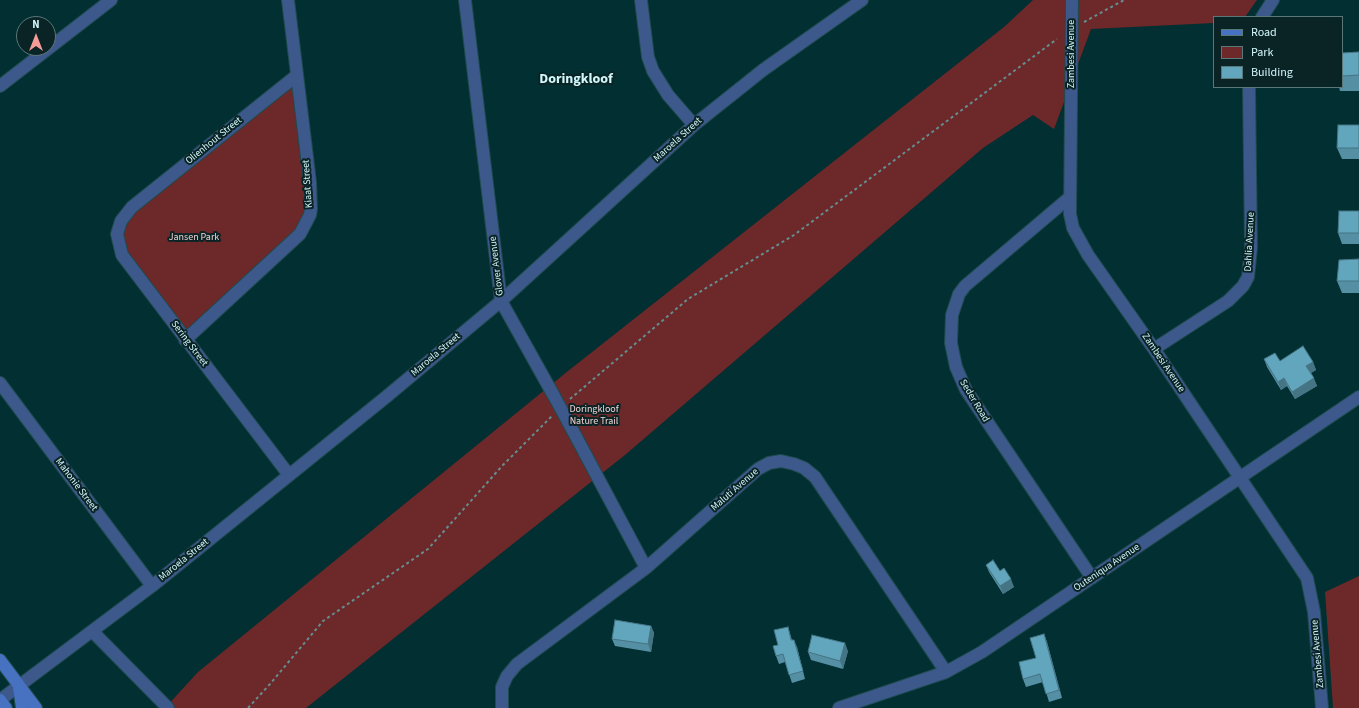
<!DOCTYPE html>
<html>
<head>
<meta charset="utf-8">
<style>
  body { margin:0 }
  #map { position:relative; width:1359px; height:708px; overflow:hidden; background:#012f32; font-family:"Source Sans 3",sans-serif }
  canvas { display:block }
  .legend { position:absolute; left:1213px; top:16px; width:130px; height:72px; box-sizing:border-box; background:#0a2325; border:1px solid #5a787a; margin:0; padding:5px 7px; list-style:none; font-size:12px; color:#d2f7fa }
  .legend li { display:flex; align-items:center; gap:8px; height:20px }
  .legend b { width:20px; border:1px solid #5a787a }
  .north { position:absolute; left:16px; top:16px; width:40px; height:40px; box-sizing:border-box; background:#0a2325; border:1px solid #5a787a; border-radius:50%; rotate:0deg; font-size:11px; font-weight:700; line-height:16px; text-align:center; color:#d2f7fa }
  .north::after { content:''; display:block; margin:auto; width:14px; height:18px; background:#f59b98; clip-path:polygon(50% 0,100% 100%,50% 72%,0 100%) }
</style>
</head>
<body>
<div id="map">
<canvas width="1359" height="708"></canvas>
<ul class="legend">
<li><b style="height:5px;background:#4771c1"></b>Road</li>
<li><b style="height:11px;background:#6d2829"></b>Park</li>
<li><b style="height:11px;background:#62a6bd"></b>Building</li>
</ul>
<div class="north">N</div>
</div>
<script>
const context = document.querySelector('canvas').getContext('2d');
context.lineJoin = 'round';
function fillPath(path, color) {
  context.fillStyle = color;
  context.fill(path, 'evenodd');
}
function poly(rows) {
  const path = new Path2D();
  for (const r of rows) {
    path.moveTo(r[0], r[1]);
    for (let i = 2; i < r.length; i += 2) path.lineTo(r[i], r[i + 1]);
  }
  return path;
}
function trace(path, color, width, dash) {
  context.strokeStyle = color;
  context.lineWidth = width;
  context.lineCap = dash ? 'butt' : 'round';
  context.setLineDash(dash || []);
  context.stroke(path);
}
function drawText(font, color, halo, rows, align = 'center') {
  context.font = font + ' "Source Sans 3",sans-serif';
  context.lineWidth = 4;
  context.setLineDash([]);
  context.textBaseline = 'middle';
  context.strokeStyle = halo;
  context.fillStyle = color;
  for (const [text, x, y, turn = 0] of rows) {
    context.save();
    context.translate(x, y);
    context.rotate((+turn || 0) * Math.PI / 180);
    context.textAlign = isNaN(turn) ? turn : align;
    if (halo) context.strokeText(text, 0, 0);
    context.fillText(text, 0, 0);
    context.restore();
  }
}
const green = poly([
  [1033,0,1257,0,1245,17,1214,17,1214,23,1091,29,1054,129,1033,115,983,148,625,455,306,708,165,708,198,672,568,371,1004,27],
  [293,83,308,211,297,234,185,335,120,257,114,229],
  [1359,576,1359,708,1333,708,1325,592]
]);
const path = poly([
  [1084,22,1124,0],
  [570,399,688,299,794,235,1057,39],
  [248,708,270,684,323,621,428,549,502,466,552,416]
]);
const minor = poly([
  [465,0,501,301,554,396],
  [641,0,648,57,653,71,668,95,694,125],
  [1072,0,1070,214,1073,228,1088,255,1154,349,1307,578,1314,612,1322,708],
  [1262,17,1273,0],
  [0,86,111,0],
  [1070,197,965,286,959,294,952,315,951,343,956,367,966,390,1092,578],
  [185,340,300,234,310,215,311,209,310,182,288,0],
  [1154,349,1228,301,1243,286,1248,277,1251,248,1249,87],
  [0,383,152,586],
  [573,431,646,568],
  [289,475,122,255,117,234,121,221,132,207,296,76],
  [93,632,168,708],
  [0,700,152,586,386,397,501,301,694,125,763,70,862,0],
  [502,708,502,687,507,676,517,664,646,568,758,469,769,463,781,461,794,464,804,468,815,477,946,672],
  [839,708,946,672,982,652,1359,397]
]);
const secondary = poly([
  [0,660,36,708],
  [19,687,22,708],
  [0,700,6,708]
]);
const minorBridge = poly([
  [554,396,573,431]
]);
const wall = poly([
  [1359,52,1359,91,1340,91,1339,87,1342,87,1342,53],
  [1359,125,1359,159,1342,159,1337,148],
  [1359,211,1359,244,1342,244,1338,233],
  [1359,259,1359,293,1342,293,1337,281],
  [1264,359,1280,361,1313,362,1316,370,1311,373,1317,386,1295,399,1287,386,1281,390,1267,367],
  [986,565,1000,571,1014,587,1003,594,989,572],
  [651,626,654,633,651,652,615,646,612,639],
  [788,627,792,640,797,647,805,679,792,683,785,662,779,664,776,656],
  [1044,634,1047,642,1062,698,1049,702,1043,682,1026,687,1023,679,1036,658],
  [848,651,843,669,811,660,808,652]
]);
const shadedWall = poly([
  [1313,362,1316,370,1309,374,1306,366],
  [1284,378,1287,386,1281,390,1278,382],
  [1314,378,1317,386,1295,399,1292,392],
  [1011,579,1014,587,1003,594,1000,586],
  [651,626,654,633,651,652,648,644],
  [1044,634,1047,642,1062,698,1059,690],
  [794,640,797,647,805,679,803,671],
  [845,643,848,651,843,669,840,661]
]);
const building = poly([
  [1359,52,1359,75,1342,76,1342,53,1359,52],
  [1338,125,1359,125,1359,148,1337,148,1338,125],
  [1339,211,1359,211,1359,233,1338,233,1339,211],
  [1359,259,1359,281,1337,281,1339,260,1359,259],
  [1303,346,1313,362,1306,366,1314,378,1292,392,1284,378,1278,382,1264,359,1275,353,1280,361,1303,346],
  [993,560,1000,571,1004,568,1011,579,1000,586,986,565,993,560],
  [615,620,651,626,648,644,612,639,615,620],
  [788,627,791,640,794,640,803,671,789,675,783,654,776,656,773,646,778,645,774,630,788,627],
  [1044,634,1059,690,1046,694,1040,674,1023,679,1019,662,1036,658,1030,638,1044,634],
  [812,635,845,643,840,661,808,652,812,635]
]);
const streetNames = [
  ["Zambesi Avenue",1072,54,-90],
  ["Maroela Street",678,140,-42],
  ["Olienhout Street",214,141,-39],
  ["Kiaat Street",308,184,-94],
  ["Dahlia Avenue",1250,242,-87],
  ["Glover Avenue",497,266,-97],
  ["Sering Street",189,344,53],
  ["Maroela Street",436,355,-40],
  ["Zambesi Avenue",1163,363,56],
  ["Seder Road",974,401,59],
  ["Mahonie Street",76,485,53],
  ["Maluti Avenue",735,490,-41],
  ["Maroela Street",184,560,-39],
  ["Outeniqua Avenue",1107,568,-34],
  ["Zambesi Avenue",1318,654,-95]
];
const parkNames = [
  ["Jansen Park",194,238],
  ["Doringkloof",594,410],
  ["Nature Trail",594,422]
];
const districtNames = [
  ["Doringkloof",576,80]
];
fillPath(green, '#6d2829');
trace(minor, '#1e4b4e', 14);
trace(secondary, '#1e4b4e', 14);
trace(path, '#658e91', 2, [3, 3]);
trace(minor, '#3d588a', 12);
trace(secondary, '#4771c1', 12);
trace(minorBridge, '#1e4b4e', 14, []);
trace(minorBridge, '#3d588a', 12);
fillPath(wall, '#548fa3');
fillPath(shadedWall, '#457484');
fillPath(building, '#62a6bd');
trace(building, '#457484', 1);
drawText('10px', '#d2f7fa', '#0a2325', streetNames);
drawText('10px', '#f2d4d3', '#0a2325', parkNames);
drawText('bold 14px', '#d2f7fa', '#0a2325', districtNames);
</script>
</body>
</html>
